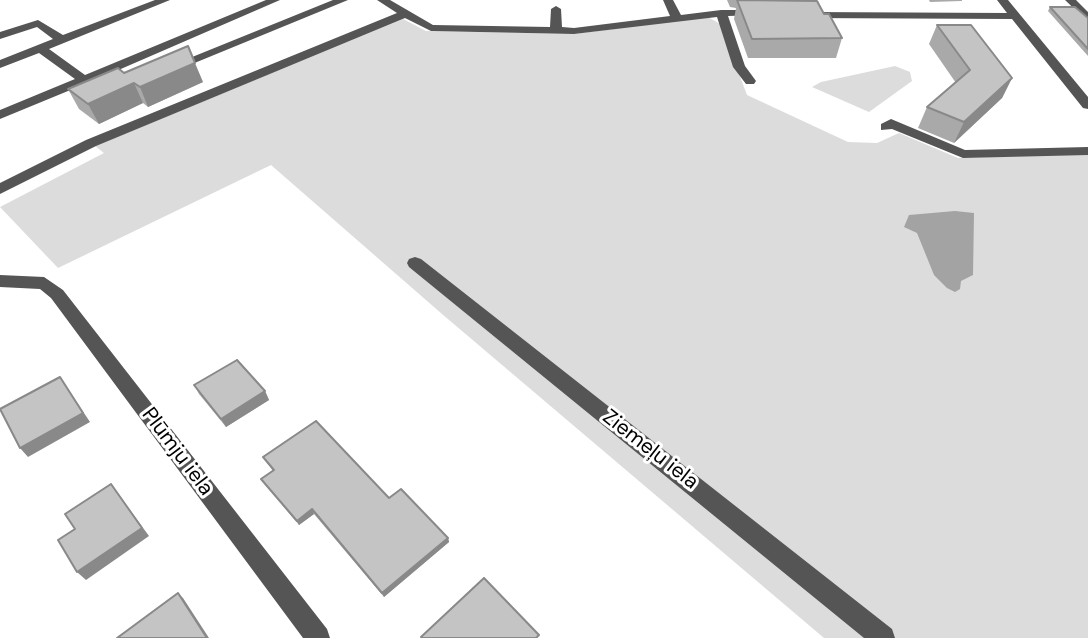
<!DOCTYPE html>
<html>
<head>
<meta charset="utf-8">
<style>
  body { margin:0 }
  canvas { display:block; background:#fff }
</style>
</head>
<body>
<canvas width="1088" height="638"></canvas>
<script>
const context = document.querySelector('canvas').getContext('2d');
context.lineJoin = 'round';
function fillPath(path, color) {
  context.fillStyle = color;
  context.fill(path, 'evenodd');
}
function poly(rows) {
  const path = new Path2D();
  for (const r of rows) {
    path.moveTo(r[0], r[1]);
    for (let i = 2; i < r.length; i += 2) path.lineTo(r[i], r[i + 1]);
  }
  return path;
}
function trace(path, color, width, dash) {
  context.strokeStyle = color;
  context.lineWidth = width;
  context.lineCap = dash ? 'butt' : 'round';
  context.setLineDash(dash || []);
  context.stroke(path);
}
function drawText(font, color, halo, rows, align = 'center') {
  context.font = font + ' "DM Sans",sans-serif';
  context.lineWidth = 6;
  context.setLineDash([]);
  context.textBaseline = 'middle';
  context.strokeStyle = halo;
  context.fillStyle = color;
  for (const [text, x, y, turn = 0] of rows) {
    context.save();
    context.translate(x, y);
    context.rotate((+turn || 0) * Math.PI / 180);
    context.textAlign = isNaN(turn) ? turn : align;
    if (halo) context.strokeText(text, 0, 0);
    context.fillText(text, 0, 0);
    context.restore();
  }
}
const green = poly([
  [708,17,720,24,747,95,848,142,877,143,899,133,958,158,1088,154,1088,638,824,638,442,314,271,165,58,268,0,207,104,153,95,146,403,19,426,31,574,34],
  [895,66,910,72,912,81,869,112,812,87,821,82]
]);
const water = poly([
  [955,211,974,213,973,275,961,281,960,289,955,292,947,288,934,275,917,233,904,227,909,215]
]);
const minor = poly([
  [155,0,170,0,49,49,85,75,266,0,280,0,100,78,114,79,114,85,85,84,0,119,0,110,75,79,39,53,0,68,0,60,53,39,37,27,0,39,0,32,38,20,63,35,155,0],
  [333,0,348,0,175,71,165,68,333,0],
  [377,0,390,0,433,25,550,27,551,9,556,6,561,9,562,27,574,28,670,16,663,0,673,0,681,15,721,10,756,10,760,11,760,15,728,16,745,66,756,81,754,84,746,84,733,67,717,17,574,34,431,31,405,18,96,146,0,194,0,183,86,140,397,13,377,0],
  [997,0,1008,0,1088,97,1088,109,1083,108,1012,19,805,18,799,15,805,12,1007,13,997,0],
  [1065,0,1076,0,1088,12,1088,22,1065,0],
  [891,119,965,150,1088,147,1088,155,963,158,892,129,881,130,881,124,891,119],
  [415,257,421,259,892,629,895,638,864,638,409,267,407,263,409,259,415,257],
  [0,275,44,277,63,290,327,629,330,638,303,638,51,298,40,289,0,287,0,275]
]);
const wall = poly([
  [727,0,808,0,824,14,842,38,836,58,748,58,734,19,736,8,730,7],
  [929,0,962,0,962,1,930,2],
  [1050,7,1088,18,1088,56,1048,11],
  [937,25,1012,78,1002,98,954,143,918,128,927,107,956,83,929,44],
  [124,73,203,82,148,107,143,103,99,124,79,109,68,89],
  [194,385,265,391,269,400,226,427,199,394],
  [263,457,389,498,448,538,449,542,384,597,314,514,299,525,264,483,261,479,273,471]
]);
const shadedWall = poly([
  [195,63,203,82,148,107,140,87],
  [1012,78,1002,98,954,143,964,122],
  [134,83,143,103,99,124,88,104],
  [60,377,90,422,28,457,20,448],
  [265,391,269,400,226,427,221,419],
  [111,484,149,536,86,580,77,572],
  [312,509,314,514,299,525,297,521],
  [448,538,449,542,384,597,382,593],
  [178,593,183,598,209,638,207,638]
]);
const building = poly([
  [737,0,817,1,824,14,829,14,842,38,752,39,737,0],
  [1050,7,1075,7,1088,18,1088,49,1050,7],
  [937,25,971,25,1012,78,964,122,927,107,970,70,937,25],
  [188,46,195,63,140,87,134,83,88,104,68,89,118,68,124,73,188,46],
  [237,360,265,391,221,419,194,385,237,360],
  [60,377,83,413,20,448,0,409,60,377],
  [316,421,389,498,401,489,448,538,382,593,312,509,297,521,261,479,274,470,263,457,316,421],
  [111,484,142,528,77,572,58,540,75,529,65,514,111,484],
  [484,578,539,635,536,638,422,638,421,637,484,578],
  [178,593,207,638,117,638,178,593]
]);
const streetNames = [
  ["Ziemeļu iela",650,450,38],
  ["Plūmju iela",177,452,53]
];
fillPath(green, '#dcdcdc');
fillPath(water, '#a3a3a3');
fillPath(minor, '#555');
fillPath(wall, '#a9a9a9');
fillPath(shadedWall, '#898989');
fillPath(building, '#c4c4c4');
trace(building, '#898989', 2);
drawText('21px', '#000', '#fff', streetNames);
</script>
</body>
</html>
